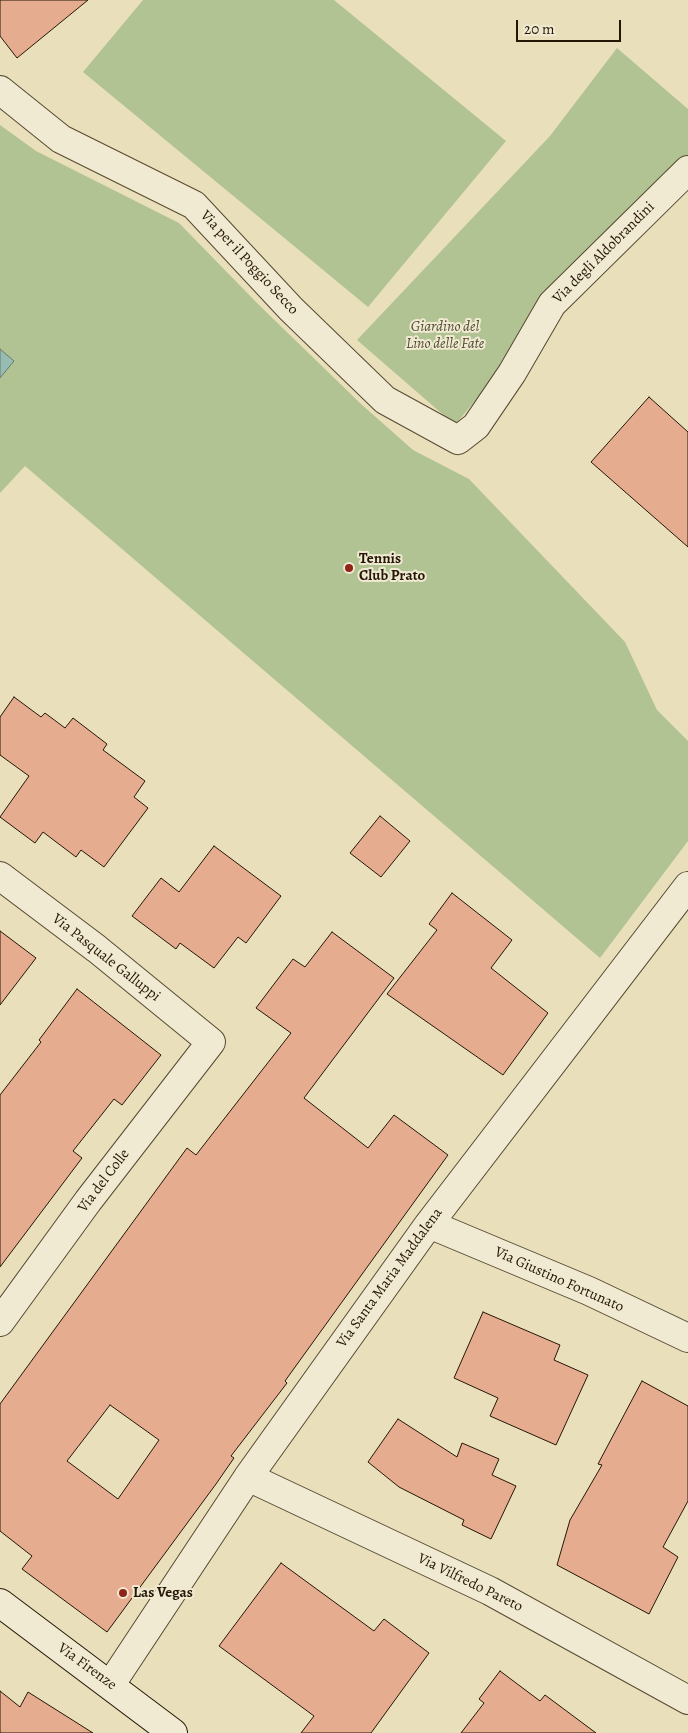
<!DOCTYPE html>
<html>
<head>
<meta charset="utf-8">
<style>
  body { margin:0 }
  #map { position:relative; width:688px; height:1733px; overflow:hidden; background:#e9dfbb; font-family:Alegreya,serif }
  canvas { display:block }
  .scale { position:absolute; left:516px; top:20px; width:105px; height:22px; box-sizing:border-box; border:2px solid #251705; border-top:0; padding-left:6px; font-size:15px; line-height:18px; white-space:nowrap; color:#251705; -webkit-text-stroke:4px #f1ead3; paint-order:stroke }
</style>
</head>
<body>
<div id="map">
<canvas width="688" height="1733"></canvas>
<div class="scale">20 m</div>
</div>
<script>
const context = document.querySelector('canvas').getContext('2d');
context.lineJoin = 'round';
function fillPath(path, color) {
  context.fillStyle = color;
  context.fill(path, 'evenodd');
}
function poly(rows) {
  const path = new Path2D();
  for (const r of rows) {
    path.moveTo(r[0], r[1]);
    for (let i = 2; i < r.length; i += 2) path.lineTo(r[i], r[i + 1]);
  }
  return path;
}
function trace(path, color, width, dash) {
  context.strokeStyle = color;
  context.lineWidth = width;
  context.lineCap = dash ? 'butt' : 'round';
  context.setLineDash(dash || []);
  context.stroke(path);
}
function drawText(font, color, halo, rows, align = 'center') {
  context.font = font + ' Alegreya,serif';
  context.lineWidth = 4;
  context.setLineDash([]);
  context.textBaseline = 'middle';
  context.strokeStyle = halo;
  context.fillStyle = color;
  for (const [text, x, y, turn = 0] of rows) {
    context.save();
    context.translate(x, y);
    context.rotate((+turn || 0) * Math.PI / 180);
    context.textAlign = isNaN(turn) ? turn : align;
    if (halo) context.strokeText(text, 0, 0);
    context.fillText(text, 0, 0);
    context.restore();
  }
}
const green = poly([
  [143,0,334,0,506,141,368,307,83,72],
  [617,48,688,109,688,158,624,220,559,276,478,397,455,425,357,340,550,136],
  [0,125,36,151,179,223,259,305,361,404,413,450,469,479,625,642,657,710,688,741,688,841,600,958,25,466,0,493]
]);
const water = poly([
  [0,349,14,361,0,378,0,349]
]);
const building = poly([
  [0,0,88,0,17,58,0,36,0,0],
  [649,397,688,432,688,547,591,462,649,397],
  [14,697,41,717,45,713,65,728,73,718,107,744,103,750,145,781,134,797,148,808,104,867,81,850,76,857,43,832,35,843,0,817,29,776,0,755,0,717,14,697],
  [380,816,410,841,381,877,350,853,380,816],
  [214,846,281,896,246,943,238,937,214,968,180,943,176,949,132,916,161,878,179,892,214,846],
  [452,893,512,940,491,968,548,1013,503,1075,387,994,437,930,429,924,452,893],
  [0,931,36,958,0,1005,0,931],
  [332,932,394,978,304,1098,368,1148,394,1115,448,1155,285,1381,287,1383,231,1456,234,1458,216,1484,107,1632,22,1569,32,1556,0,1531,0,1404,187,1148,196,1155,291,1033,256,1008,293,959,305,967,332,932],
  [110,1405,159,1440,118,1499,67,1461,110,1405],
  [77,989,161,1055,122,1105,114,1099,73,1151,82,1158,0,1267,0,1095,41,1042,39,1040,77,989],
  [483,1312,560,1345,554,1360,588,1375,556,1445,490,1416,498,1398,454,1378,483,1312],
  [642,1381,688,1406,688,1501,663,1547,678,1557,649,1614,557,1565,570,1520,602,1465,598,1464,642,1381],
  [398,1419,457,1457,462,1443,499,1459,492,1475,516,1486,491,1539,462,1525,464,1520,399,1487,368,1462,398,1419],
  [281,1563,374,1631,384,1619,429,1653,371,1733,301,1733,314,1716,219,1646,281,1563],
  [500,1671,540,1701,545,1695,596,1733,461,1733,484,1703,479,1699,500,1671],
  [0,1691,20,1707,28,1692,93,1733,0,1733,0,1691]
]);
const minor = poly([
  [0,90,61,139,194,205,291,309,385,400,458,440,476,426,512,373,552,304,688,170],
  [0,876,97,949,211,1042,88,1201,0,1322],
  [429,1224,589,1291,688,1338],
  [248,1477,490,1591,688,1700],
  [111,1684,248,1477,429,1224,688,886]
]);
const secondary = poly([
  [0,1603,173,1733]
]);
const markers = [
  [349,568,5,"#8f2418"],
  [123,1593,5,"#8f2418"]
];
const streetNames = [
  ["Via degli Aldobrandini",604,253,-45],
  ["Via per il Poggio Secco",249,263,47],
  ["Via Pasquale Galluppi",106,958,38],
  ["Via del Colle",104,1181,-53],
  ["Via Santa Maria Maddalena",390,1278,-54],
  ["Via Giustino Fortunato",559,1280,24],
  ["Via Vilfredo Pareto",470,1583,26],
  ["Via Firenze",87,1667,36]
];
const parkNames = [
  ["Giardino del",445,327],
  ["Lino delle Fate",445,344]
];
const poiNames = [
  ["Tennis",359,559],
  ["Club Prato",359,576],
  ["Las Vegas",133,1593]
];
fillPath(green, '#b2c393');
fillPath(water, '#97bcb2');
trace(water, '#697a6d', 1);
fillPath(building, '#e5ac90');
trace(building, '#251705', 1);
trace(minor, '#564932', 30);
trace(secondary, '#251705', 30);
trace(minor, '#f1ead3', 28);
trace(secondary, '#f1ead3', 28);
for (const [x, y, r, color] of markers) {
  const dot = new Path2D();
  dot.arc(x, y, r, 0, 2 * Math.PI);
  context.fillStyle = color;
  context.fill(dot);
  trace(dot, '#f1ead3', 2);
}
drawText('15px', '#251705', '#f1ead3', streetNames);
drawText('italic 15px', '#4f4b30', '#f1ead3', parkNames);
drawText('bold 15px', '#251705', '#f1ead3', poiNames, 'left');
</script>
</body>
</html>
